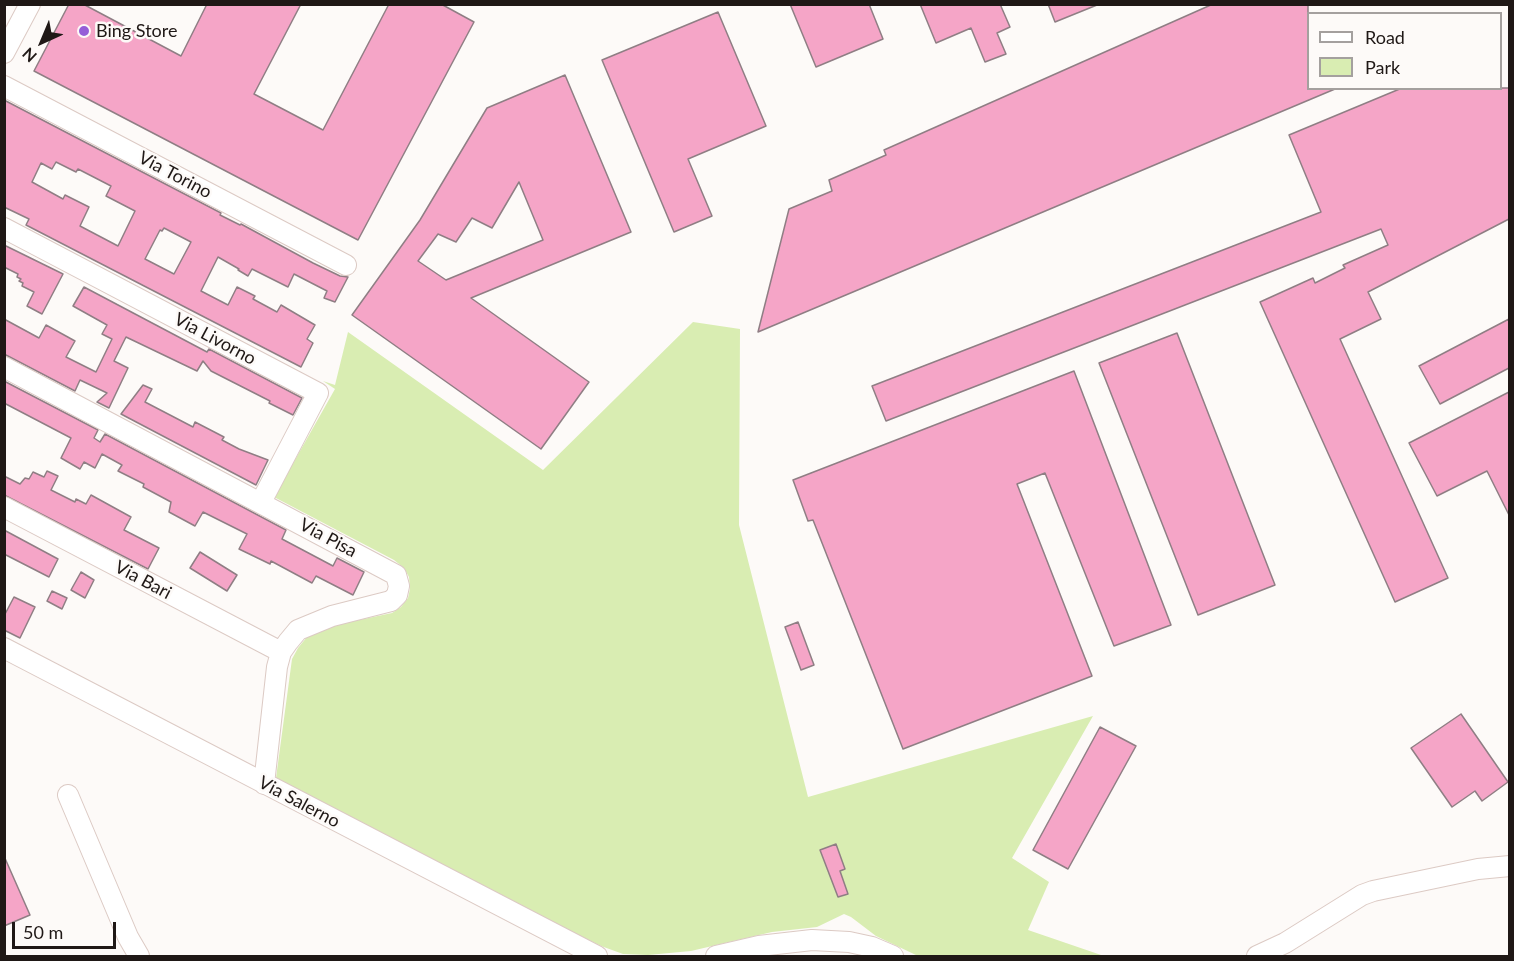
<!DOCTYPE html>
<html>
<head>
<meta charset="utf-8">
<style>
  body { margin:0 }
  #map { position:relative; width:1514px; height:961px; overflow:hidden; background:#fdfaf8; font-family:Lato,sans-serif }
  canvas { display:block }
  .frame { position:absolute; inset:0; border:6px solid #1f1816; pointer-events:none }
  .legend { position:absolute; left:1307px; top:12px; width:195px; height:78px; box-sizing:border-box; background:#fdfaf8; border:2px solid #a4a09e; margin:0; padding:8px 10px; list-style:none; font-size:18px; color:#1f1816 }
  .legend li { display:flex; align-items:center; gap:12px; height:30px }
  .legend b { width:30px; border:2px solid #a4a09e }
  .north { position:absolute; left:12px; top:12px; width:60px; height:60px; -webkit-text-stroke:4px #fdfaf8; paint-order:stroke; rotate:224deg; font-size:16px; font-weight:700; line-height:24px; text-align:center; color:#1f1816 }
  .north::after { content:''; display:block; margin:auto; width:21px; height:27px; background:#1f1816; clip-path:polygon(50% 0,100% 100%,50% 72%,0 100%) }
  .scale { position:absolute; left:12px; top:922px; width:104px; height:27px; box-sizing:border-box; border:3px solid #1f1816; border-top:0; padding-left:8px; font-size:18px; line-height:21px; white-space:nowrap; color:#1f1816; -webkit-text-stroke:4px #fdfaf8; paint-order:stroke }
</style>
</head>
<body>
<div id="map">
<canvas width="1514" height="961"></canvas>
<div class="frame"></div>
<ul class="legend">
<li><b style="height:8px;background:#fff"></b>Road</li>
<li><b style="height:16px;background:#d9edb2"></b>Park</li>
</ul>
<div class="north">N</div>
<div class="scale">50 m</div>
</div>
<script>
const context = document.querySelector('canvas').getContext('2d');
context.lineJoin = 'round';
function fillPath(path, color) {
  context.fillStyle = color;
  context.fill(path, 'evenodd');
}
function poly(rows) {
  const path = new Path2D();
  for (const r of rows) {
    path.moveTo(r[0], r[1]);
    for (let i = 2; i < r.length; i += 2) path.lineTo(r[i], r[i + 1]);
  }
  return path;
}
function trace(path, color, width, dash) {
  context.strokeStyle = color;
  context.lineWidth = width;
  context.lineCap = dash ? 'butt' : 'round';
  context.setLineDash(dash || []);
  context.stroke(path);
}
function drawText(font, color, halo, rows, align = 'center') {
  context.font = font + ' Lato,sans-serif';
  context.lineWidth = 5;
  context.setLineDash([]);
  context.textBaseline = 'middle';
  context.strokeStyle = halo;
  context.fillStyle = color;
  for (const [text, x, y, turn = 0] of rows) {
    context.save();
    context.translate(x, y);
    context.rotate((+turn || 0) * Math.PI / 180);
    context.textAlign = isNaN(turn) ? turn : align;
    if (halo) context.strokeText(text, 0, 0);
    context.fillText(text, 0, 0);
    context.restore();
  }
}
const green = poly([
  [693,322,740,329,739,525,808,797,1093,716,1012,858,1049,882,1028,930,1104,956,918,956,876,936,851,917,844,914,817,927,772,932,691,951,648,955,623,954,601,946,558,925,276,778,292,659,298,648,311,632,326,627,392,613,401,607,408,598,410,589,409,577,404,568,394,560,274,497,335,389,323,381,335,385,348,332,543,470]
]);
const building = poly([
  [69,4,83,4,181,56,207,4,301,4,254,94,323,130,389,4,441,4,474,22,358,240,34,71,69,4],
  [790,4,869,4,883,39,816,67,790,4],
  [920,4,1000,4,1010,27,997,33,1006,54,985,62,971,28,936,43,920,4],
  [1048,4,1097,4,1097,5,1055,22,1048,4],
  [1213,4,1308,4,1308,88,1335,89,758,332,789,209,832,191,829,180,886,155,884,150,1213,4],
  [718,12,766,126,688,159,712,216,674,232,602,60,718,12],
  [565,75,631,232,471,298,589,382,541,449,352,315,420,220,487,108,565,75],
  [519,182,543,240,446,280,418,261,438,234,456,242,472,218,492,228,519,182],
  [1402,88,1509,88,1509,219,1368,292,1381,319,1340,339,1448,578,1395,602,1260,302,1313,278,1315,283,1345,268,1343,265,1388,245,1381,229,886,421,872,386,1321,212,1289,135,1402,88],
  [4,100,221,213,220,215,240,225,241,224,313,263,340,276,348,277,335,302,324,298,327,291,294,274,288,287,252,269,248,276,238,270,239,269,218,257,201,291,228,305,237,287,255,296,253,299,277,312,281,305,315,325,307,339,313,343,301,367,26,225,29,219,4,207,4,100],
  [56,162,76,172,78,169,111,186,106,196,135,211,118,246,80,226,89,207,65,195,63,199,32,182,41,163,52,169,56,162],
  [164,228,191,242,174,274,145,259,160,230,162,231,164,228],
  [4,245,63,274,42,314,27,306,34,292,22,286,23,283,19,281,21,279,17,277,18,274,4,267,4,245],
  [84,287,207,352,209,349,302,398,293,415,269,403,270,401,211,371,203,361,197,371,126,337,114,361,128,368,109,408,97,402,107,393,80,380,75,391,4,354,4,319,39,338,46,325,75,341,66,357,96,372,112,339,102,334,107,325,73,306,84,287],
  [1509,319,1509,368,1440,404,1419,366,1509,319],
  [1177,333,1275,585,1198,615,1099,363,1177,333],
  [1074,371,1171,625,1114,646,1045,473,1017,484,1092,676,903,749,813,520,808,521,793,480,1074,371],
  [4,381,98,430,94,438,100,442,105,434,286,530,282,539,333,566,337,558,364,572,353,595,316,576,312,583,271,561,270,564,239,549,247,534,203,512,195,526,169,512,171,502,143,487,144,484,118,471,122,465,102,454,95,468,84,462,80,469,61,458,71,438,4,403,4,381],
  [143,385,152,389,145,402,193,427,195,422,224,437,222,440,239,449,268,460,256,485,121,414,143,385],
  [1509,392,1509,515,1487,471,1437,496,1409,443,1509,392],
  [47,471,58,476,51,490,75,502,76,499,86,504,91,495,131,517,124,530,159,548,148,569,4,495,4,476,20,484,25,478,29,479,33,472,44,477,47,471],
  [4,530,58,559,49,577,4,554,4,530],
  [200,552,237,575,227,591,190,568,200,552],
  [81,572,94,580,85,598,71,590,81,572],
  [52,591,67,598,62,609,47,601,52,591],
  [14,597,35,607,20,638,4,630,4,616,14,597],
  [798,622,814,665,801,670,785,627,798,622],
  [1461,714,1508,782,1482,801,1475,791,1452,807,1411,748,1461,714],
  [1100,727,1136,746,1068,869,1033,850,1100,727],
  [836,844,845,869,840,871,848,894,838,897,820,850,836,844],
  [4,856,30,915,4,926,4,856]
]);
const minor = poly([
  [4,53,30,4],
  [4,86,346,265],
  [4,228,318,393,261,502],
  [4,367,396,575,399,586,397,595,391,601,332,616,298,630,288,642,281,652,277,667,264,784],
  [4,507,281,652],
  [4,648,597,956],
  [68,795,128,937,139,956],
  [716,956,759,946,812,940,849,942,872,947,893,956],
  [1257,956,1285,943,1362,895,1373,891,1478,869,1510,866]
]);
const markers = [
  [84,31,6,"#965ed7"]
];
const poiNames = [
  ["Bing Store",96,31]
];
const streetNames = [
  ["Via Torino",175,175,28],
  ["Via Livorno",215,339,28],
  ["Via Pisa",328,538,28],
  ["Via Bari",143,580,28],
  ["Via Salerno",299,802,28]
];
fillPath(green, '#d9edb2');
fillPath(building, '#f5a5c7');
trace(building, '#8f7e84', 1.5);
trace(minor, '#dccac4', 22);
trace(minor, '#fff', 20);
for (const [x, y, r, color] of markers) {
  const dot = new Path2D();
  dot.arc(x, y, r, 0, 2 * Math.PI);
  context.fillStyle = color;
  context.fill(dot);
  trace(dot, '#fdfaf8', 2);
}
drawText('18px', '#1f1816', '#fdfaf8', poiNames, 'left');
drawText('18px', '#1f1816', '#fdfaf8', streetNames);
</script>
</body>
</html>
